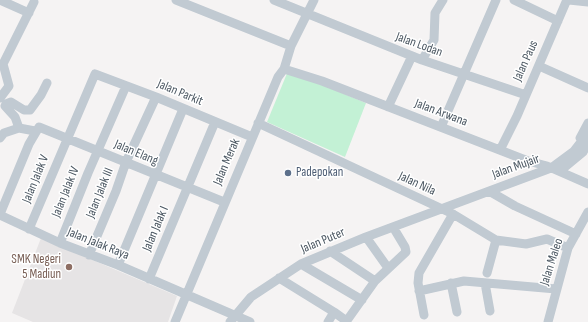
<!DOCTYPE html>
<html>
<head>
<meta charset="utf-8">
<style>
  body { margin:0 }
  canvas { display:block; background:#f5f3f3 }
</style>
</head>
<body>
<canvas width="588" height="322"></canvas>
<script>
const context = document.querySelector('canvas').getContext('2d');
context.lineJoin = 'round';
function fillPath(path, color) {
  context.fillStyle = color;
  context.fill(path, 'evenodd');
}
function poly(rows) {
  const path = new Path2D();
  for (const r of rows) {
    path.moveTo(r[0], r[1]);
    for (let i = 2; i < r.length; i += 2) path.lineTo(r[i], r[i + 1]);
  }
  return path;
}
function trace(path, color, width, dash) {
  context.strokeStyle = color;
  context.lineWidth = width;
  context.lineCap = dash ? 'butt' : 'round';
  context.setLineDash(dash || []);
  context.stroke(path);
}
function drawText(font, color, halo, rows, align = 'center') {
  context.font = font + ' "Sofia Sans Condensed",sans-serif';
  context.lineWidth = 3;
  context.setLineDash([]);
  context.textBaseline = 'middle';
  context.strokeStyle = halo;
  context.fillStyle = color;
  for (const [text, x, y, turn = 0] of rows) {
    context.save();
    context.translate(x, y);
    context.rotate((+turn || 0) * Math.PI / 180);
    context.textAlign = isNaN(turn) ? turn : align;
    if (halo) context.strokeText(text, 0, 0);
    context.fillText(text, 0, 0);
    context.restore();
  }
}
const education = poly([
  [41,238,177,296,168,322,33,322,12,313]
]);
const green = poly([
  [288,71,366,103,345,157,267,122]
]);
const minor = poly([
  [0,0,29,13],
  [176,0,291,46],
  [274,0,422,60,526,95],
  [514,0,558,21],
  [422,60,434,40,435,13,443,0],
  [539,66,588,88],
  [284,69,322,81,528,161,547,166,588,184],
  [0,98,9,86,3,64,34,2],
  [388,107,412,56],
  [258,123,453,214,496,240,526,244,547,239,568,248],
  [441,127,496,0],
  [19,128,15,117,5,106,6,104,11,102,24,110,30,110,41,95,47,83],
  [0,138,4,133,19,128,35,131],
  [580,138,588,123],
  [500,150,517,116,566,2,569,0,588,2],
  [560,171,583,152,588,143],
  [489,191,515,206,576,234],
  [0,214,29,144,39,127,224,202],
  [0,215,60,243,118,265,250,322],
  [29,229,95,74,156,97,252,137],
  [366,237,388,268],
  [60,243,88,173,126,86],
  [330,251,375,281],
  [89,255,116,191,126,162,156,97],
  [301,264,362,300],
  [118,265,183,109],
  [487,273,496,240],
  [279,278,334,312],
  [149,279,215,122],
  [451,283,457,312],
  [485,283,490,311],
  [419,291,464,281,556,289],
  [424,315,418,283,419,273,453,214],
  [175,322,278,77,284,69,291,46,314,0],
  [230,322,251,297,301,264,366,237,551,168,574,151,588,133],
  [328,322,334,312,345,320,348,319,375,281,406,252,405,247,393,227],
  [548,322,568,248,588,212]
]);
const markers = [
  [288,173,4,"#5c6f8a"],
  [69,267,4,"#8d6e63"]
];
const streetNames = [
  ["Jalan Lodan",419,45,20],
  ["Jalan Paus",526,61,-66],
  ["Jalan Parkit",180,93,23],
  ["Jalan Arwana",441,113,21],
  ["Jalan Elang",136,153,23],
  ["Jalan Merak",227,162,-67],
  ["Jalan Mujair",516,167,-20],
  ["Jalan Jalak V",36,179,-68],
  ["Jalan Nila",417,184,25],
  ["Jalan Jalak IV",66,192,-68],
  ["Jalan Jalak III",100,193,-68],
  ["Jalan Jalak I",156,229,-67],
  ["Jalan Puter",323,241,-23],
  ["Jalan Jalak Raya",98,244,22],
  ["Jalan Maleo",552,262,-72]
];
const serviceNames = [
  ["Padepokan",296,173]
];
const educationNames = [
  ["SMK Negeri",61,260],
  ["5 Madiun",61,275]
];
fillPath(education, '#e6e4e5');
fillPath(green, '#c3f1d5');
trace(minor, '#c1cad2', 9);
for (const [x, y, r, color] of markers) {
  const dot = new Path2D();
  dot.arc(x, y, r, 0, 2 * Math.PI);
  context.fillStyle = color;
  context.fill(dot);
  trace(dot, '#fff', 1.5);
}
drawText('13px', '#4a5661', '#fff', streetNames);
drawText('13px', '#4e5e75', '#fff', serviceNames, 'left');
drawText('13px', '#785e54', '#fff', educationNames, 'right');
</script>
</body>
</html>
